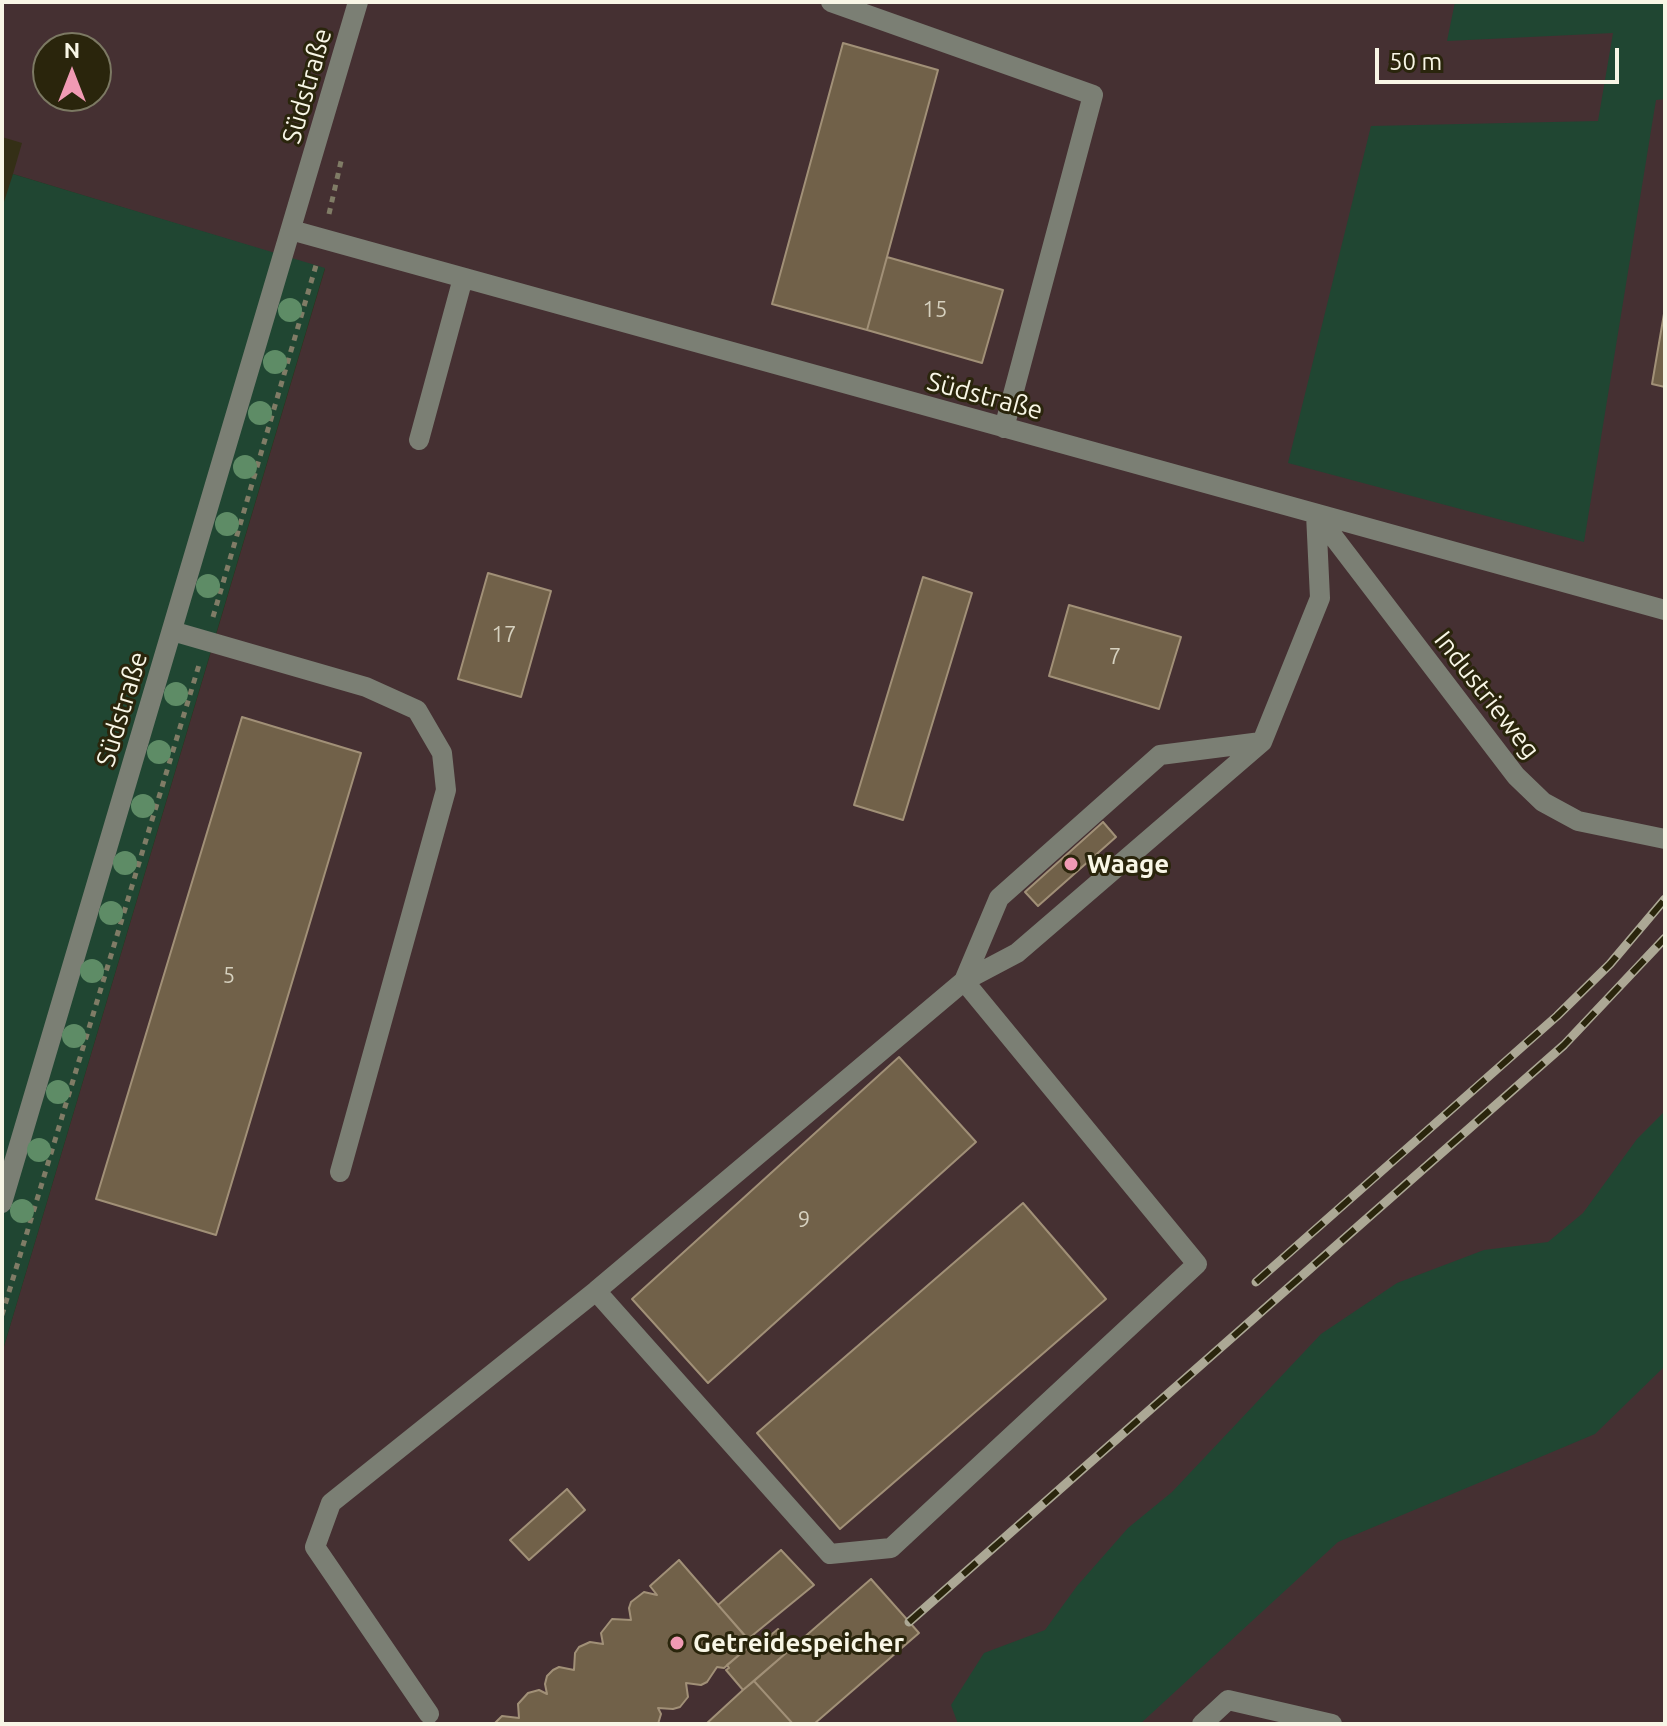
<!DOCTYPE html>
<html>
<head>
<meta charset="utf-8">
<style>
  body { margin:0 }
  #map { position:relative; width:1667px; height:1726px; overflow:hidden; background:#342f16; font-family:Ubuntu,sans-serif }
  canvas { display:block }
  .frame { position:absolute; inset:0; border:4px solid #f8f6e6; pointer-events:none }
  .north { position:absolute; left:32px; top:32px; width:80px; height:80px; box-sizing:border-box; background:#2a250c; border:2px solid #7c7963; border-radius:50%; rotate:0deg; font-size:22px; font-weight:700; line-height:32px; text-align:center; color:#f8f6e6 }
  .north::after { content:''; display:block; margin:auto; width:28px; height:36px; background:#f19ab4; clip-path:polygon(50% 0,100% 100%,50% 72%,0 100%) }
  .scale { position:absolute; left:1375px; top:48px; width:244px; height:36px; box-sizing:border-box; border:4px solid #f8f6e6; border-top:0; padding-left:10px; font-size:24px; line-height:28px; white-space:nowrap; color:#f8f6e6; -webkit-text-stroke:6px #2a250c; paint-order:stroke }
</style>
</head>
<body>
<div id="map">
<canvas width="1667" height="1726"></canvas>
<div class="frame"></div>
<div class="north">N</div>
<div class="scale">50 m</div>
</div>
<script>
const context = document.querySelector('canvas').getContext('2d');
context.lineJoin = 'round';
function fillPath(path, color) {
  context.fillStyle = color;
  context.fill(path, 'evenodd');
}
function poly(rows) {
  const path = new Path2D();
  for (const r of rows) {
    path.moveTo(r[0], r[1]);
    for (let i = 2; i < r.length; i += 2) path.lineTo(r[i], r[i + 1]);
  }
  return path;
}
function trace(path, color, width, dash) {
  context.strokeStyle = color;
  context.lineWidth = width;
  context.lineCap = dash ? 'butt' : 'round';
  context.setLineDash(dash || []);
  context.stroke(path);
}
function drawText(font, color, halo, rows, align = 'center') {
  context.font = font + ' Ubuntu,sans-serif';
  context.lineWidth = 6;
  context.setLineDash([]);
  context.textBaseline = 'middle';
  context.strokeStyle = halo;
  context.fillStyle = color;
  for (const [text, x, y, turn = 0] of rows) {
    context.save();
    context.translate(x, y);
    context.rotate((+turn || 0) * Math.PI / 180);
    context.textAlign = isNaN(turn) ? turn : align;
    if (halo) context.strokeText(text, 0, 0);
    context.fillText(text, 0, 0);
    context.restore();
  }
}
const industrial = poly([
  [2,2,1665,2,1665,1724,2,1724,2,1353,325,269,13,174,22,143,2,137],
  [48,48,96,48,96,96,48,96]
]);
const green = poly([
  [1455,2,1665,2,1665,99,1656,100,1584,542,1288,463,1371,126,1598,121,1613,33,1447,41],
  [13,174,325,268,2,1353,2,208],
  [1665,1111,1665,1366,1595,1434,1338,1542,1140,1724,958,1724,951,1705,984,1653,1045,1630,1077,1586,1128,1528,1172,1492,1321,1334,1397,1283,1484,1250,1548,1242,1583,1213,1637,1139]
]);
const building = poly([
  [843,43,938,70,867,330,772,304,843,43],
  [887,257,1003,290,982,363,867,330,887,257],
  [1665,308,1665,387,1652,384,1665,308],
  [488,573,551,591,521,697,458,679,488,573],
  [923,577,972,593,903,820,854,805,923,577],
  [1069,605,1181,637,1159,709,1049,676,1069,605],
  [242,717,361,753,216,1235,96,1199,242,717],
  [1103,822,1116,837,1038,906,1025,892,1103,822],
  [899,1057,976,1142,708,1383,632,1299,899,1057],
  [1023,1203,1106,1299,840,1529,757,1433,1023,1203],
  [567,1489,585,1510,529,1560,510,1540,567,1489],
  [781,1550,814,1585,748,1639,718,1605,781,1550],
  [679,1560,752,1644,724,1668,717,1667,707,1682,701,1685,686,1683,688,1697,680,1707,673,1709,658,1708,661,1714,658,1724,494,1724,502,1716,519,1718,518,1704,528,1693,539,1690,547,1694,545,1684,547,1676,553,1670,559,1667,574,1670,575,1653,579,1647,590,1642,603,1644,601,1633,612,1619,631,1620,629,1608,631,1602,644,1592,657,1595,650,1586,679,1560],
  [871,1579,919,1633,814,1724,793,1724,754,1681,871,1579],
  [778,1629,793,1647,743,1690,726,1670,729,1668,727,1665,752,1644,755,1648,778,1629],
  [754,1681,793,1724,706,1724,743,1690,754,1681]
]);
const path = poly([
  [329,214,342,157],
  [213,617,317,262],
  [2,1315,199,665]
]);
const minor = poly([
  [831,2,1093,95,1004,428],
  [291,230,1665,610],
  [419,440,463,278],
  [1316,514,1516,776,1543,802,1578,821,1665,839],
  [172,631,366,687,417,710,442,753,446,790,340,1172],
  [2,1203,358,2],
  [596,1291,830,1554,891,1548,1197,1264,964,981,999,898,1160,755,1261,742],
  [429,1714,315,1547,331,1503,596,1291,964,981,1017,953,1262,742,1320,598,1316,514],
  [1202,1724,1228,1700,1332,1724]
]);
const rail = poly([
  [1256,1282,1557,1016,1610,964,1665,899],
  [909,1622,1564,1045,1665,938]
]);
const trees = [
  [290,310],
  [275,362],
  [260,413],
  [245,467],
  [227,524],
  [208,586],
  [176,694],
  [159,752],
  [143,806],
  [125,863],
  [111,913],
  [92,971],
  [74,1036],
  [58,1092],
  [39,1150],
  [22,1211]
];
const markers = [
  [1071,864,8,"#f19ab4"],
  [677,1643,8,"#f19ab4"]
];
const numberNames = [
  ["15",935,310],
  ["17",504,635],
  ["7",1115,657],
  ["5",229,976],
  ["9",804,1220]
];
const streetNames = [
  ["Südstraße",307,86,-74],
  ["Südstraße",985,396,15],
  ["Industrieweg",1487,695,52],
  ["Südstraße",122,709,-73]
];
const poiNames = [
  ["Waage",1087,864],
  ["Getreidespeicher",693,1643]
];
fillPath(industrial, '#453032');
fillPath(green, '#204632');
fillPath(building, '#716149');
trace(building, '#a19077', 2);
trace(path, '#807c66', 5, [6, 6]);
trace(minor, '#7b7f74', 20);
trace(rail, '#aca895', 9);
trace(rail, '#2a250c', 6, [18]);
context.fillStyle = '#5e8c66';
for (const [x, y] of trees) {
  context.beginPath();
  context.arc(x, y, 12, 0, 2 * Math.PI);
  context.fill();
}
for (const [x, y, r, color] of markers) {
  const dot = new Path2D();
  dot.arc(x, y, r, 0, 2 * Math.PI);
  context.fillStyle = color;
  context.fill(dot);
  trace(dot, '#2a250c', 3);
}
drawText('22px', '#d6d1bf', null, numberNames);
drawText('26px', '#f8f6e6', '#2a250c', streetNames);
drawText('bold 26px', '#f8f6e6', '#2a250c', poiNames, 'left');
</script>
</body>
</html>
